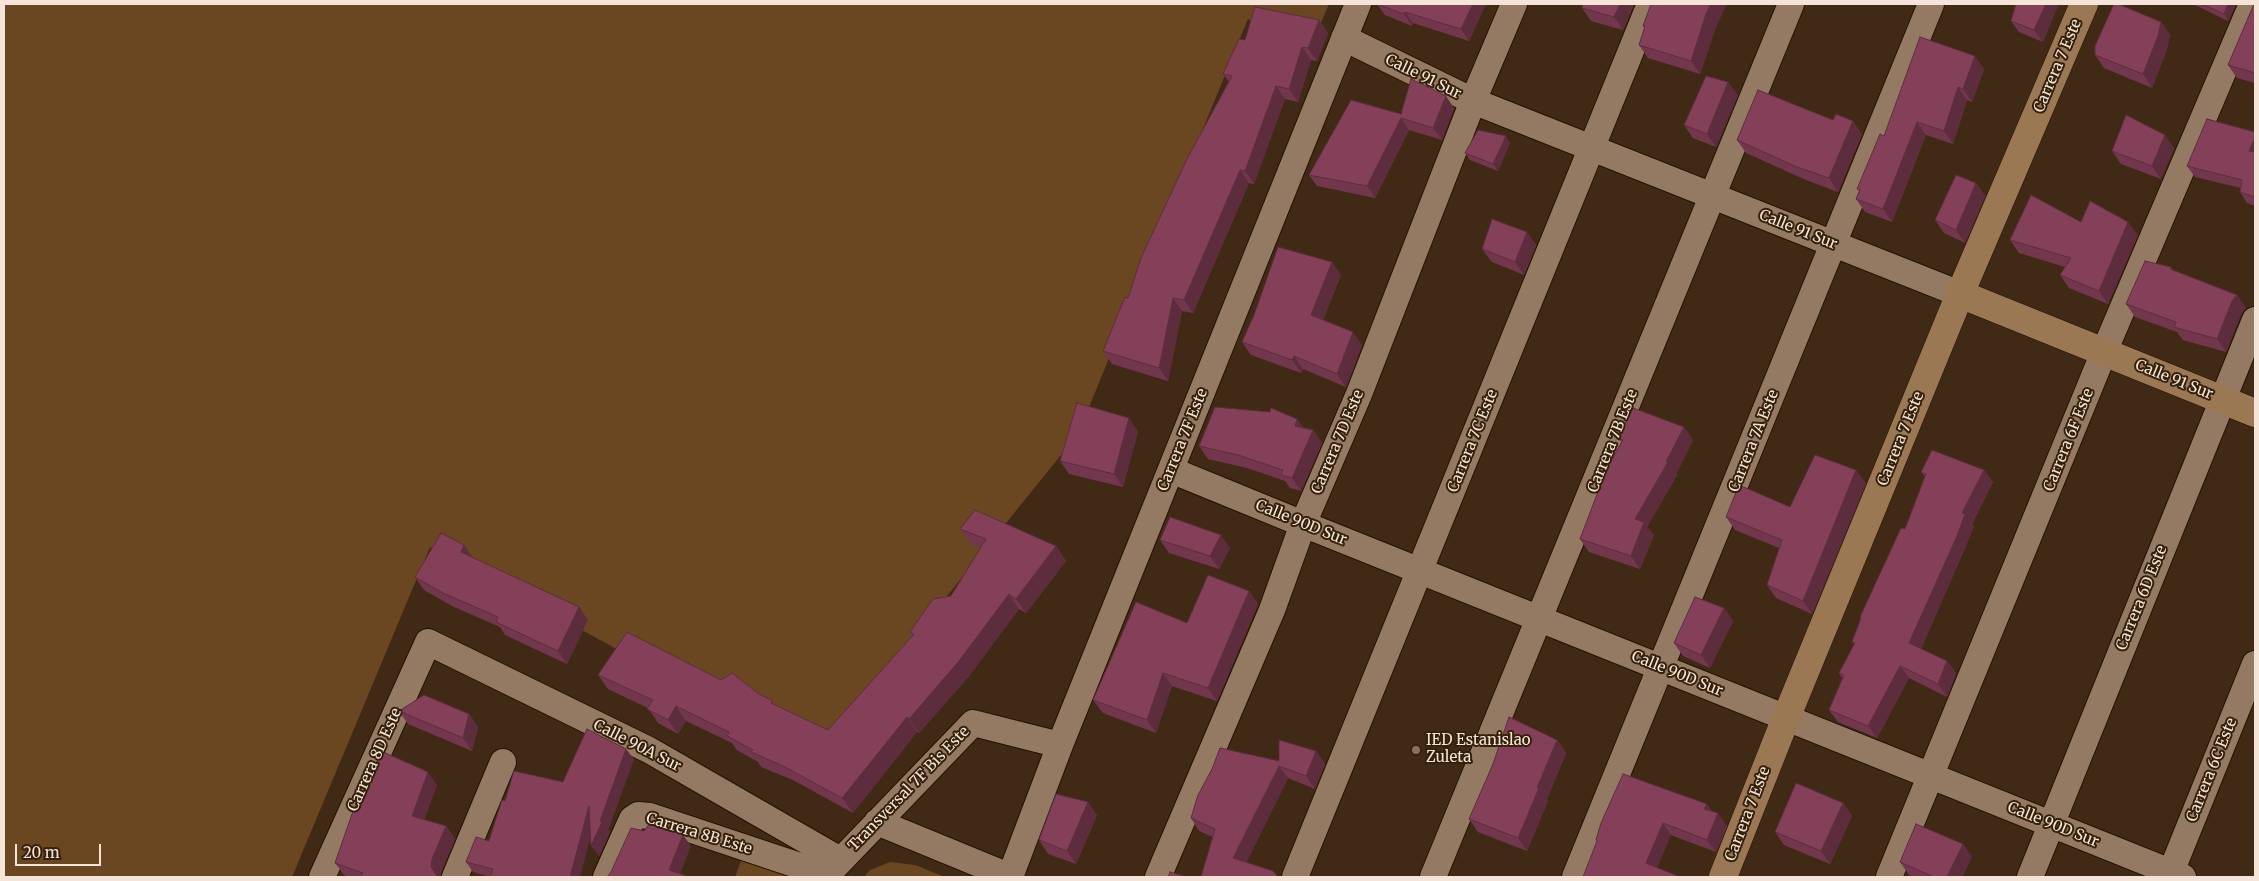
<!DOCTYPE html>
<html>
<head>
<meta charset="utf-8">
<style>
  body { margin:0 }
  #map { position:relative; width:2259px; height:881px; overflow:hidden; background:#402a15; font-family:Merriweather,serif }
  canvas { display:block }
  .frame { position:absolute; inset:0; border:5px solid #f4e5d8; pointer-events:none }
  .scale { position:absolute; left:15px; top:844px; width:86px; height:22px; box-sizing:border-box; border:2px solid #f4e5d8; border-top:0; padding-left:6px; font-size:15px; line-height:18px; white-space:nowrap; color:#f4e5d8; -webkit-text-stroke:4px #35200a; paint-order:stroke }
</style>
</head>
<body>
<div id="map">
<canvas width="2259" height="881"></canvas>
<div class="frame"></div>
<div class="scale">20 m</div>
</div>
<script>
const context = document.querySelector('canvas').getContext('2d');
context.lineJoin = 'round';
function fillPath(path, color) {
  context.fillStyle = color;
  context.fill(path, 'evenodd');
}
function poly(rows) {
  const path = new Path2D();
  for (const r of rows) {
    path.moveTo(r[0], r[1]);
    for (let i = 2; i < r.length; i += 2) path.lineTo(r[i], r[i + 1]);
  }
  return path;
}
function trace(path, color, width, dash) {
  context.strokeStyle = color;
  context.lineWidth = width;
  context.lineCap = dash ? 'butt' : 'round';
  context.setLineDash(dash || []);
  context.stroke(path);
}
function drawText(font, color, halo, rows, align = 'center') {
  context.font = font + ' Merriweather,serif';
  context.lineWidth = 4;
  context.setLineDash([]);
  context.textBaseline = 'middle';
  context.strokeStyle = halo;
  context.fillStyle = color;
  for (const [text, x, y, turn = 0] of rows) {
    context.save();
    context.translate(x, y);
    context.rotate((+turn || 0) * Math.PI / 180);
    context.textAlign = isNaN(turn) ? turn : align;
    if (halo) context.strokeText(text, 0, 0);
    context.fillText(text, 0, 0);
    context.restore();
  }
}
const green = poly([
  [4,4,1329,4,1309,51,1248,19,1078,434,816,758,430,547,292,877,4,877],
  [744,853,789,868,788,877,735,877],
  [890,862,915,865,945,877,864,877,870,870]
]);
const street = poly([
  [1344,38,1473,101,1960,294],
  [1171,470,1303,524,2183,877],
  [877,822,1011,877],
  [322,877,428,642,649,750,840,860],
  [455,877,503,762],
  [606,877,632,819,638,815,650,816,827,875],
  [825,877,973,723,1060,745],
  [1010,877,1060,745,1358,4],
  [1158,877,1272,610,1303,524,1359,394,1473,101,1514,4],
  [1295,877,1650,4],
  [1433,877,1791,4],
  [1575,877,1931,4],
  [1889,877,2104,352,2252,4],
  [2030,877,2255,320],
  [2169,877,2255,664]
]);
const secondary = poly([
  [1960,294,2255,413],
  [1723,877,1786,718,1960,294,2084,4]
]);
const wall = poly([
  [1377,4,1486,4,1469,41,1413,23,1412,26,1385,15],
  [1634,4,1623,30,1591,21,1582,8],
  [2016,4,2043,42,2019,32,2011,21],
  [2193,4,2236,4,2228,21],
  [2255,4,2255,83,2237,78,2228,65],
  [1319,20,1328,33,1317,61,1311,60,1298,102,1285,99,1254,184,1249,183,1193,313,1182,311,1168,381,1112,364,1103,351,1229,82,1223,74,1245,40],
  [2161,22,2170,35,2167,49,2152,88,2104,68,2095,55],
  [1643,26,1716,27,1700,74,1648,58,1639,45,1645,28],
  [1984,69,1972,102,1967,100,1953,144,1926,135,1892,222,1865,212,1856,199,1859,191,1857,189,1884,136],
  [1728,82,1738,95,1716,147,1693,138,1684,125],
  [1454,108,1442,140,1409,130,1375,198,1317,186,1309,175,1401,114],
  [1833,120,1862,134,1838,192,1806,180,1746,153,1737,140],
  [2255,132,2255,206,2247,203,2240,192,2241,188,2195,177,2187,166],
  [1510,143,1498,171,1470,160,1465,153],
  [2174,148,2161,179,2121,164,2112,151],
  [1976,183,1985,196,1965,243,1944,233,1935,220],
  [2081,222,2138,235,2108,304,2069,288,2060,275,2065,267,2019,253,2010,240],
  [1527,232,1536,245,1524,275,1492,262,1482,249],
  [2171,267,2173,270,2237,295,2246,308,2241,314,2226,352,2183,340,2177,332,2135,317,2126,304],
  [1341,275,1323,320,1362,345,1346,387,1303,369,1301,373,1251,355,1242,342],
  [1297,419,1303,427,1313,430,1322,443,1301,491,1290,488,1285,481,1247,468,1208,459,1199,446],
  [1684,427,1693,440,1676,474,1677,475,1647,527,1654,535,1640,569,1589,552,1580,539,1621,442,1618,438],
  [1138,431,1123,487,1069,474,1060,461],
  [1984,470,1993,482,1972,524,1974,526,1965,548,1921,649,1947,661,1956,673,1947,697,1909,678,1877,738,1838,722,1829,710,1842,678,1839,673,1854,644,1852,642,1861,619,1860,617,1905,529,1925,477,1921,472],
  [1866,483,1812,614,1776,598,1767,585,1779,548,1735,530,1726,517,1790,507],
  [960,529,1056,546,1066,561,1026,613,1019,609,969,676,919,733,917,732,853,813,793,780,761,767,758,762,737,750,732,743,686,721,678,734,658,723,648,708,608,689,598,675,721,680,759,694,773,701,776,706,828,730,913,636,910,632,951,596,981,548,971,544],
  [1160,540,1230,548,1219,569,1169,553],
  [464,545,472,557,588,620,567,664,505,635,500,627,452,606,424,590,415,577],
  [1249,591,1258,604,1217,701,1172,686,1156,733,1103,713,1093,700,1187,623],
  [1724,608,1733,621,1710,668,1683,656,1674,643],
  [399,711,469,714,478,727,472,751,408,724],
  [1557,740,1566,753,1547,799,1548,801,1527,851,1478,832,1469,819],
  [1316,751,1325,764,1315,789,1288,778,1246,863,1273,871,1278,877,1201,877,1213,837,1199,831,1191,818,1279,761],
  [634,759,608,830,610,832,599,856,591,836,490,877,473,872,466,862,489,841,505,801],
  [437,785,424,820,446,826,455,839,441,872,440,877,349,877,344,875,335,863,363,799],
  [1843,803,1852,816,1830,864,1784,845,1775,832],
  [1707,804,1712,812,1727,826,1716,852,1671,835,1597,842,1596,840],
  [1097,815,1076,864,1048,854,1039,840],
  [1963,844,1972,857,1962,877,1913,877,1909,875,1900,862]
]);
const shadedWall = poly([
  [1473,4,1486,4,1469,41,1461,29],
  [1620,4,1634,4,1623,30,1614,17],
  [1711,4,1727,4,1716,27,1700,74,1691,61,1706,14],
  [2046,4,2059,4,2043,42,2034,30],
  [2228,4,2236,4,2228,21,2224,14],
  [1405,12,1413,23,1412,26,1404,14],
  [1319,20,1328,33,1317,61,1308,48],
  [2161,22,2170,35,2167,49,2152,88,2143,74],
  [1302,47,1311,60,1298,102,1289,89],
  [1975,56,1984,69,1972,102,1963,89],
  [1728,82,1738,95,1716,147,1707,134],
  [1276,86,1285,99,1254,184,1245,171],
  [1958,87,1967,100,1953,144,1944,131],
  [1446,96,1454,108,1442,140,1433,128],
  [1401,118,1409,130,1375,198,1367,186],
  [1853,121,1862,134,1838,192,1829,178],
  [1917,122,1926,135,1892,222,1883,209],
  [2165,135,2174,148,2161,179,2152,166],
  [1506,136,1510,143,1498,171,1493,164],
  [2255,138,2255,159,2249,151],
  [1240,170,1249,183,1193,313,1184,300],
  [1976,183,1985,196,1965,243,1956,230],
  [2128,222,2138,235,2108,304,2099,291],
  [1527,232,1536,245,1524,275,1515,262],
  [1332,262,1341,275,1320,328,1311,315],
  [2237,295,2246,308,2241,314,2226,352,2217,339,2232,301],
  [1173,298,1182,311,1168,381,1159,368],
  [1353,332,1362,345,1346,387,1337,374],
  [1294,356,1303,369,1301,373,1292,360],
  [1129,418,1138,431,1123,487,1114,474],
  [1297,419,1307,432,1295,426],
  [1684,427,1693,440,1676,474,1677,475,1647,527,1654,535,1640,569,1631,556,1635,519],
  [1313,430,1322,443,1301,491,1292,478],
  [1856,470,1866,483,1812,614,1803,601],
  [1984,470,1993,482,1972,524,1974,526,1965,548,1918,656,1909,643,1962,513],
  [1221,535,1230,548,1219,569,1210,556],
  [464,545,473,558,461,552],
  [1056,546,1066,561,1026,613,1016,599],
  [1249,591,1258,604,1217,701,1208,688],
  [1009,594,1019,609,969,676,919,733,909,719],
  [579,607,588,620,567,664,558,651],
  [1724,608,1733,621,1710,668,1701,655],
  [1947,661,1956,673,1947,697,1938,684],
  [1900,666,1909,678,1877,738,1868,726],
  [1163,673,1172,686,1156,733,1147,720],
  [676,706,686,721,678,734,668,720],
  [469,714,478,727,472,751,463,738],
  [907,717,917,732,853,813,842,798],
  [1557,740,1566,753,1547,799,1548,801,1527,851,1518,838,1537,788],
  [626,749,634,759,608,830,610,832,599,856,591,846],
  [1316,751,1325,764,1315,789,1306,776],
  [1279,766,1288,778,1242,871,1233,858],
  [428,772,437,785,421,829,412,816],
  [1088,802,1097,815,1076,864,1067,851],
  [1843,803,1852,816,1830,864,1821,851],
  [1707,804,1716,817,1704,809],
  [589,806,596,817,580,877,570,877],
  [1718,813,1727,826,1716,852,1707,840],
  [1663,823,1671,835,1654,876,1646,863],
  [446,826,455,839,441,872,440,877,436,877,431,867,432,859],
  [683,835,691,846,679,877,669,870],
  [1963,844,1972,857,1962,877,1947,877]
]);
const building = poly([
  [1377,4,1473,4,1461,29,1405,12,1404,14,1377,4],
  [1583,4,1620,4,1614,17,1582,8,1583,4],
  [1651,4,1711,4,1706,14,1691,61,1639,45,1645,26,1643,26,1651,4],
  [2016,4,2046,4,2034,30,2011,21,2016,4],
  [2114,4,2118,4,2161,22,2158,36,2143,74,2095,55,2095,46,2114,4],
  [2202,4,2228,4,2224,14,2202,4],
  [2254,4,2255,4,2255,73,2228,65,2254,4],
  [1255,7,1319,20,1308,48,1302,47,1289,89,1276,86,1245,171,1240,170,1184,300,1173,298,1159,368,1103,351,1125,297,1128,298,1141,258,1187,159,1232,76,1223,74,1239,39,1245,40,1255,7],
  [1920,37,1975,56,1963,89,1958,87,1944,131,1917,122,1883,209,1856,199,1860,190,1857,189,1880,134,1884,136,1920,37],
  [1706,76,1728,82,1707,134,1684,125,1706,76],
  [1411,79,1446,96,1433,128,1401,118,1367,186,1309,175,1351,100,1401,114,1411,79],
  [1758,90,1833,120,1836,114,1853,121,1829,178,1797,167,1737,140,1758,90],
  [2126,115,2165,135,2152,166,2112,151,2126,115],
  [2207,119,2255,132,2255,138,2249,151,2255,152,2255,197,2240,192,2242,180,2187,166,2207,119],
  [1478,130,1506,136,1493,164,1465,153,1478,130],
  [1956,175,1976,183,1956,230,1935,220,1956,175],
  [2031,195,2081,222,2090,201,2128,222,2099,291,2060,275,2071,258,2010,240,2031,195],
  [1492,219,1527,232,1515,262,1482,249,1492,219],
  [1278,247,1332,262,1311,315,1353,332,1337,374,1294,356,1292,360,1242,342,1254,315,1278,247],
  [2145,261,2171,267,2170,269,2237,295,2232,301,2217,339,2174,327,2176,322,2126,304,2145,261],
  [1077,403,1129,418,1114,474,1060,461,1077,403],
  [1215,407,1270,412,1271,408,1297,419,1295,426,1313,430,1292,478,1281,475,1283,470,1238,455,1199,446,1215,407],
  [1633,408,1684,427,1666,462,1668,462,1635,519,1644,522,1631,556,1580,539,1607,468,1623,440,1618,438,1633,408],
  [1932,450,1984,470,1962,513,1965,514,1957,536,1909,643,1947,661,1938,684,1900,666,1868,726,1829,710,1844,675,1839,673,1855,643,1852,642,1861,618,1860,617,1901,528,1905,529,1926,474,1921,472,1932,450],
  [1815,455,1856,470,1803,601,1767,585,1782,540,1726,517,1739,485,1790,507,1815,455],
  [975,510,1056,546,1016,599,1009,594,959,661,909,719,907,717,842,798,783,766,751,752,753,750,727,736,729,732,676,706,668,720,647,709,653,700,598,675,627,632,721,680,732,673,759,694,773,701,771,703,828,730,914,634,910,632,933,599,951,596,986,539,960,529,975,510],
  [1170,517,1221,535,1210,556,1160,540,1170,517],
  [441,533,464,545,461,552,579,607,558,651,496,622,498,617,443,593,415,577,441,533],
  [1208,575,1249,591,1208,688,1163,673,1147,720,1093,700,1136,602,1187,623,1208,575],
  [1695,597,1724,608,1701,655,1674,643,1695,597],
  [424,695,469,714,463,738,399,711,424,695],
  [1509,717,1557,740,1537,788,1539,788,1518,838,1469,819,1493,764,1509,717],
  [587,729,626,749,600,821,602,822,591,846,589,806,570,877,490,877,493,869,466,862,476,837,489,841,502,800,505,801,514,771,563,782,587,729],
  [1279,740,1316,751,1306,776,1279,766,1233,858,1273,871,1277,876,1276,877,1201,877,1215,829,1191,818,1198,795,1212,769,1220,748,1279,761,1279,740],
  [381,751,428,772,412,816,446,826,432,859,431,867,437,876,436,877,360,877,363,873,335,863,352,814,359,799,363,799,381,751],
  [1623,774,1707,804,1704,809,1718,813,1707,840,1663,823,1646,863,1680,877,1583,877,1597,841,1596,840,1601,823,1623,774],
  [1796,783,1843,803,1821,851,1775,832,1796,783],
  [1056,794,1088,802,1067,851,1039,840,1056,794],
  [650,823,683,835,669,870,689,877,607,877,611,872,631,828,644,831,650,823],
  [1916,824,1963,844,1947,877,1934,877,1900,862,1916,824],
  [1170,872,1187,877,1168,877,1170,872]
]);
const markers = [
  [1416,750,5,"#8d6e63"]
];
const streetNames = [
  ["Carrera 7 Este",2058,66,-67],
  ["Calle 91 Sur",1423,77,26],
  ["Calle 91 Sur",1798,230,22],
  ["Calle 91 Sur",2174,380,22],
  ["Carrera 7 Este",1901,439,-68],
  ["Carrera 7F Este",1183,440,-68],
  ["Carrera 6F Este",2069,440,-68],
  ["Carrera 7C Este",1473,441,-68],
  ["Carrera 7B Este",1613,441,-68],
  ["Carrera 7A Este",1754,441,-68],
  ["Carrera 7D Este",1338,442,-67],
  ["Calle 90D Sur",1301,523,22],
  ["Carrera 6D Este",2142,598,-68],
  ["Calle 90D Sur",1677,674,22],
  ["Calle 90A Sur",637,746,27],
  ["Carrera 8D Este",375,760,-66],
  ["Carrera 6C Este",2212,770,-68],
  ["Transversal 7F Bis Este",909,789,-46],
  ["Carrera 7 Este",1748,814,-69],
  ["Calle 90D Sur",2053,825,22],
  ["Carrera 8B Este",699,834,17]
];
const poiNames = [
  ["IED Estanislao",1426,741],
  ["Zuleta",1426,758]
];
fillPath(green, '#6a4621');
trace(street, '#261200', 28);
trace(secondary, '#261200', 29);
trace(street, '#947a62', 26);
trace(secondary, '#9a7854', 28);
fillPath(wall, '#72374d');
fillPath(shadedWall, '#5d2d3e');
fillPath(building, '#854059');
trace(building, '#5d2d3e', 1);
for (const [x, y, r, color] of markers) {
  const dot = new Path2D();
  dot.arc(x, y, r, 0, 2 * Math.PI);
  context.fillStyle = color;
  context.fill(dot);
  trace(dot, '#35200a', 2);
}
drawText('15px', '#f4e5d8', '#35200a', streetNames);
drawText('15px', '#f4e5d8', '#35200a', poiNames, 'left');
</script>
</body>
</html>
